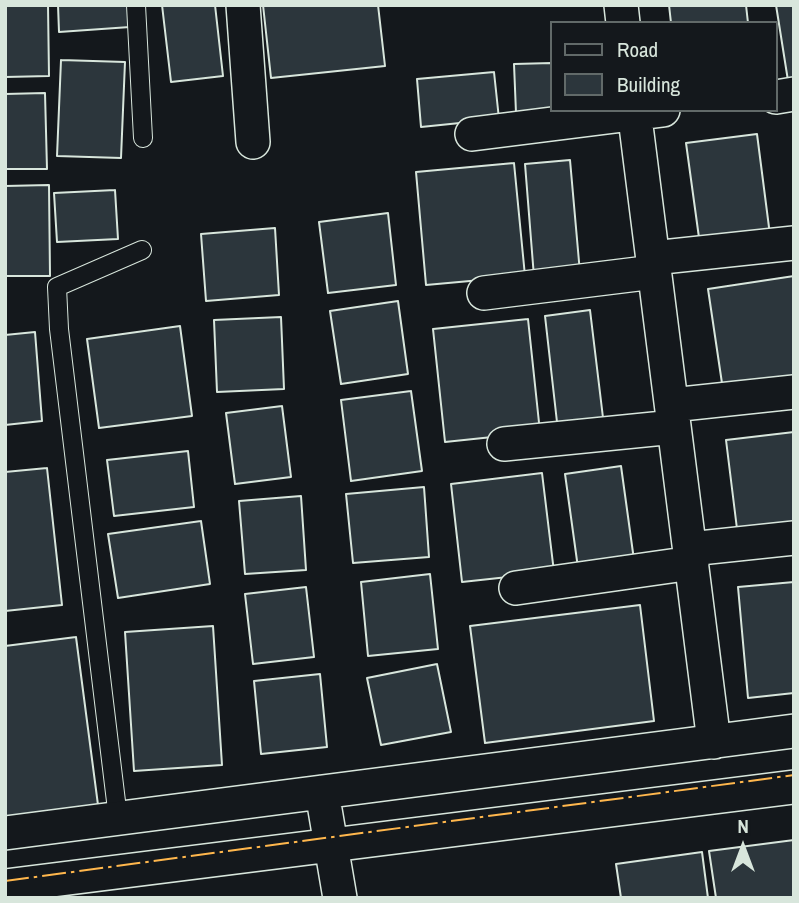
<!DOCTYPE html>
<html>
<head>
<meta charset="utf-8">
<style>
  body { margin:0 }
  #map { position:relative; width:799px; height:903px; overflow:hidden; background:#14181c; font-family:"Archivo Narrow",sans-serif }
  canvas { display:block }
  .frame { position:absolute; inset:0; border:7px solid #d8e6dc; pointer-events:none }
  .legend { position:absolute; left:550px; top:21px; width:228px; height:91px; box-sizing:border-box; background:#14181c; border:2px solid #626a69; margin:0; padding:9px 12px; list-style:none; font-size:21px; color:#d8e6dc }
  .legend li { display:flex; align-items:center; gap:14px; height:35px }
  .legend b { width:35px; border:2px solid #626a69 }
  .north { position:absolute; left:708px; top:812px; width:70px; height:70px; -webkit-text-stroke:5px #14181c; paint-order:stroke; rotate:0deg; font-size:19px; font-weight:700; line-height:28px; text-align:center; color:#d8e6dc }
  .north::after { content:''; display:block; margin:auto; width:24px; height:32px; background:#d8e6dc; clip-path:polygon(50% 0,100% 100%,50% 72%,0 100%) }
</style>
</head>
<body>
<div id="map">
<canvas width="799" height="903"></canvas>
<div class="frame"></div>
<ul class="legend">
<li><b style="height:9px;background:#14181c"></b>Road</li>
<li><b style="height:19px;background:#2c363c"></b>Building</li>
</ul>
<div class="north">N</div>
</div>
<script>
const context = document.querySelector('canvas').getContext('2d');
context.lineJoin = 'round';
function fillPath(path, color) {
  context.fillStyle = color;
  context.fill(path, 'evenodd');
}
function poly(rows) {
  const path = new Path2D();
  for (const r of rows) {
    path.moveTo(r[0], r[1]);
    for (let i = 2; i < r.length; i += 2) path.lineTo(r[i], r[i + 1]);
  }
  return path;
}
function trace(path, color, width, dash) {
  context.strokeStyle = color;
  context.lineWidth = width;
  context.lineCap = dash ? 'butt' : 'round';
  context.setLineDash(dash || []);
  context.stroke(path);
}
const building = poly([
  [5,5,48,5,49,76,5,77,5,5],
  [58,5,129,5,130,27,59,32,58,5],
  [162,5,215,5,223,76,171,82,162,5],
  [263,5,378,5,385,66,271,78,263,5],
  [669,5,746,5,748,23,671,23,669,5],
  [776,5,794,5,794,86,789,87,776,5],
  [61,60,125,62,121,158,57,156,61,60],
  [552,63,552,110,516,113,514,64,552,63],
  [494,72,499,119,421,127,417,79,494,72],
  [45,93,47,169,6,169,5,94,45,93],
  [757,134,770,235,700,245,686,143,757,134],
  [570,160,580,273,534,277,525,164,570,160],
  [514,163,525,276,426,285,416,172,514,163],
  [49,185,50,276,5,276,5,186,49,185],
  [115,190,118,239,57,242,54,193,115,190],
  [388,213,396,285,328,293,319,222,388,213],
  [275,228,279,295,206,301,201,234,275,228],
  [794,276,794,380,723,390,708,289,794,276],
  [398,301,408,374,341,384,330,311,398,301],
  [590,310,604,426,558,431,545,316,590,310],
  [281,317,284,389,217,392,214,320,281,317],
  [528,319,540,432,445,442,433,329,528,319],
  [180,326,192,416,99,428,87,339,180,326],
  [35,332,42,421,5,425,5,335,35,332],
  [411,391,422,471,351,481,341,400,411,391],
  [282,406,291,477,235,484,226,413,282,406],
  [794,432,794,530,738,537,726,440,794,432],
  [188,451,194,507,114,516,107,460,188,451],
  [621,466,634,560,578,568,565,474,621,466],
  [47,468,62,605,5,611,5,472,47,468],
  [542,473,554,572,462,582,451,484,542,473],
  [424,487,429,557,353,563,346,494,424,487],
  [301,496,306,570,245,574,239,501,301,496],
  [201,521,210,584,118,598,108,534,201,521],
  [430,574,438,649,368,656,361,582,430,574],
  [794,582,794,693,748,698,738,587,794,582],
  [306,587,314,657,253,664,245,594,306,587],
  [640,605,654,721,485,743,470,626,640,605],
  [213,626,222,765,134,771,125,632,213,626],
  [76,637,98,805,5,817,5,646,76,637],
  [437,664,451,732,381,745,367,678,437,664],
  [320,674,327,747,261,754,254,681,320,674],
  [794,840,794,898,716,898,709,851,794,840],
  [702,852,708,898,621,898,616,864,702,852]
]);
const service = poly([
  [136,5,143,138],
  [118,818,59,329,57,287,142,250]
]);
const minor = poly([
  [243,5,253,142],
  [621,5,623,23],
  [776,97,794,94],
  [634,110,714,742],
  [472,134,663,110],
  [653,258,794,243],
  [484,293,654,272],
  [672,405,794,392],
  [504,444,674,427],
  [690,549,794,538],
  [516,588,692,563],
  [322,792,340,898],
  [5,833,794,731],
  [5,886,794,787]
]);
const power = poly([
  [5,881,794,775]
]);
fillPath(building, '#2c363c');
trace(building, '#d8e6dc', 2);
trace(service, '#d8e6dc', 20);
trace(minor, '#d8e6dc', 36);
trace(service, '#14181c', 18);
trace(minor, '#14181c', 33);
trace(power, '#ffb74d', 2, [24, 5, 3.5, 5]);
</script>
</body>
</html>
